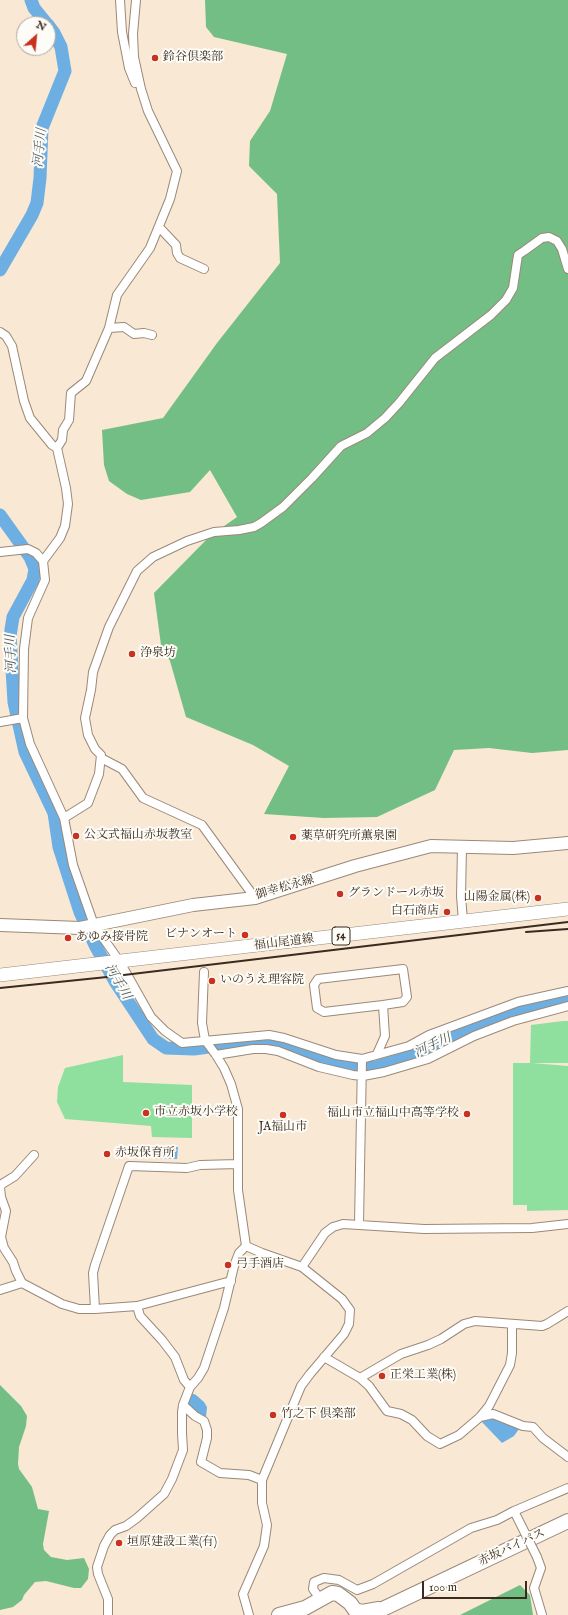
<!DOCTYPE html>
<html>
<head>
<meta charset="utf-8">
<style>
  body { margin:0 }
  #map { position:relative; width:568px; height:1615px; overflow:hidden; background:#f8e8d4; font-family:"IM FELL English",serif }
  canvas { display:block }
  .north { position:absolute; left:16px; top:16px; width:40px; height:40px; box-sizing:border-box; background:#fdfcf7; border:1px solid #afa8a0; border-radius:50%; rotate:27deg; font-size:11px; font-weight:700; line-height:16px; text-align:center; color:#3b2a1e }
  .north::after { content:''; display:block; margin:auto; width:14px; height:18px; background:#c8321e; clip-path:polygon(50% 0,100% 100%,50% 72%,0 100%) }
  .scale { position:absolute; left:422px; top:1581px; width:105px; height:18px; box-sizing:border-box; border:2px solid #3b2a1e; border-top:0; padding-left:5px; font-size:12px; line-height:14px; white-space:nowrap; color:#3b2a1e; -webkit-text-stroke:3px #fdfcf7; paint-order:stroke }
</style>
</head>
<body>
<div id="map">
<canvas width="568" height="1615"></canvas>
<div class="north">N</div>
<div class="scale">100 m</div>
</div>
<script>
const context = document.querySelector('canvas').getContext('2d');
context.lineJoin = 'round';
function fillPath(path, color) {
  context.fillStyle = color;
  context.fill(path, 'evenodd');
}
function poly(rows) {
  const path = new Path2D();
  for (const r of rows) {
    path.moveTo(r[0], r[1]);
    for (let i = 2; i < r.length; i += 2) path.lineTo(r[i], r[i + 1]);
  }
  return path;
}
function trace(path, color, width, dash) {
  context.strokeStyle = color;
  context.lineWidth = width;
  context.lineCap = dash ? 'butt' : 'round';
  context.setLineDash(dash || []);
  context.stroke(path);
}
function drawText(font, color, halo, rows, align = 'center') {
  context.font = font + ' "IM FELL English","Noto Serif JP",serif';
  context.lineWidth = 4;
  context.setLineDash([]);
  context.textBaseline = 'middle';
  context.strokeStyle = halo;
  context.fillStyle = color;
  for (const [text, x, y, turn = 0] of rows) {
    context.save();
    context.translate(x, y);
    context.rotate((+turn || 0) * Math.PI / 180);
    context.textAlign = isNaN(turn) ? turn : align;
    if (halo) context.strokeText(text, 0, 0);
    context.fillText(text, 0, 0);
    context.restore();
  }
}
const green = poly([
  [563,1021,568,1021,568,1063,532,1063,568,1066,568,1210,527,1211,527,1205,513,1205,513,1063,530,1063,531,1025],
  [123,1055,123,1082,192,1085,192,1138,152,1137,151,1126,65,1119,57,1102,58,1087,65,1068]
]);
const forest = poly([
  [205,0,568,0,568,750,532,753,489,748,454,750,435,790,377,817,324,818,264,814,289,766,253,745,186,717,170,661,161,645,154,593,210,536,237,517,210,470,190,492,141,500,127,494,109,481,104,465,102,430,163,418,217,343,280,263,277,194,249,166,250,141,270,111,287,54,214,37,206,27],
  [0,1385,21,1406,27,1416,26,1426,19,1447,18,1464,19,1469,32,1487,38,1509,49,1511,43,1544,44,1550,51,1557,67,1560,84,1558,89,1569,88,1579,81,1588,74,1588,46,1581,35,1582,24,1595,22,1600,13,1607,0,1610],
  [520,1585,530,1595,533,1615,460,1615]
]);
const water = poly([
  [152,1147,178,1147,177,1159,152,1158],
  [191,1393,196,1395,204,1402,207,1407,206,1417,195,1414,191,1409,187,1401],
  [494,1418,519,1429,514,1436,502,1443,481,1421]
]);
const river = poly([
  [31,0,34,8,47,24],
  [0,270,32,215,37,203,40,178,42,128,65,71,61,47,54,33,48,25],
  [0,515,30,557,35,569,33,580,13,617,10,636,14,702,25,752,54,813,59,847,80,912,95,945,116,983,153,1039,166,1048,194,1049,252,1041,270,1041,290,1047,330,1062,356,1069,376,1067,410,1057,477,1026,547,1004,568,1002]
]);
const minor = poly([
  [120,0,122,32,129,68,135,83],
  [136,0,133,34,134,57,141,89,148,111,177,171,170,199,150,248,117,295,109,328,86,381,71,393,69,420,63,430,62,440,57,448,66,488,68,504,65,526,60,538,43,561,45,580,28,618,24,649,23,718,30,744,64,818,73,865,94,925,120,962,151,1017,165,1031,182,1043,269,1035,284,1038,336,1055,362,1059,409,1046,429,1035,518,1002,568,991],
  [159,227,176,245,177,253,180,258,204,269],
  [109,328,124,327,134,334,144,333,152,335],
  [0,332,6,336,12,346,24,401,30,418,52,445,57,448],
  [0,552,28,549,36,553,43,561],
  [0,722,23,718],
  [101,758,122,769,143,798,202,825,255,898],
  [64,818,88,803,99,774,101,755,95,749,88,735,85,718,91,690,93,672,109,627,137,571,153,557,187,541,214,532,239,530,254,527,261,523,283,507,312,478,341,446,367,433,385,418,399,403,435,358,491,315,506,300,513,288,518,255,524,251,542,238,549,237,557,241,562,249,568,269],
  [462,847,461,896,463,921],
  [204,972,202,1023,205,1040,216,1055,224,1068,231,1084,238,1109,238,1190,246,1246,262,1253,302,1267,342,1299,350,1310,349,1324,344,1334,310,1374,301,1386,262,1480,262,1503,267,1525,264,1546,243,1594,249,1615],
  [377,1054,385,1036,383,1005,324,1012,317,1008,314,985,318,979,403,969,407,997,403,1002,383,1005],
  [216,1055,253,1049,266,1049,278,1051,319,1067,353,1075,363,1076,384,1072,428,1059,474,1036,513,1021,568,1006],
  [359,1224,362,1059],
  [302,1267,325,1233,333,1227,343,1224,424,1229,532,1228,568,1224],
  [22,1283,16,1271,13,1262,4,1248,1,1237,6,1211,1,1197,0,1187,2,1184,15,1176,34,1155],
  [0,1290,22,1283,62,1304,79,1309,95,1309,137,1306,231,1281],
  [137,1306,140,1316,162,1340,175,1357,184,1380,190,1387],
  [95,1309,93,1273,95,1265,129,1166,187,1168,200,1165,238,1164],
  [324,1357,360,1378,401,1354,428,1345,441,1339,464,1324,475,1321,542,1326,547,1324,568,1311],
  [360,1378,369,1386,387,1411,401,1414,412,1420,427,1436,440,1444,459,1435,480,1417,489,1406,510,1365,512,1353,512,1324],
  [183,1405,195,1416,204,1421,207,1430,207,1438,201,1462,220,1473,249,1475,262,1480],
  [480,1417,493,1414,523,1426,533,1427,543,1438,568,1457],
  [514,1511,525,1533],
  [537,1557,541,1568,534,1588,542,1615],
  [320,1599,313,1589,314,1582,324,1578,339,1580,357,1590,373,1584,471,1528,497,1520,514,1511,568,1488],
  [108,1615,108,1599,98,1574,97,1567,104,1546,110,1535,115,1530,126,1526,137,1518,164,1494,172,1479,183,1450,182,1433,182,1412,183,1405,190,1387,198,1378,204,1368,224,1308,234,1266,239,1253,246,1246]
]);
const secondary = poly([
  [0,925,80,928,193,905,255,898,355,866,431,846,513,848,568,843]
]);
const primary = poly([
  [0,975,568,909]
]);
const trunk = poly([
  [279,1615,305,1608,332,1593,338,1594,350,1603,355,1610,362,1612,379,1609],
  [370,1615,568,1521]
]);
const rail = poly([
  [526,932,568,929],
  [0,988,107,977,568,922]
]);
const minorBridge = poly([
  [525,1533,537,1557]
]);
const markers = [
  [155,58,4,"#c8321e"],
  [132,654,4,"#c8321e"],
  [76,836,4,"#c8321e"],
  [293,837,4,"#c8321e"],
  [340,894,4,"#c8321e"],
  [538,898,4,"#c8321e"],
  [447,912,4,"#c8321e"],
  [245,935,4,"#c8321e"],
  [68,938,4,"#c8321e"],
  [212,981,4,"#c8321e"],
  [146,1113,4,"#c8321e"],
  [467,1114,4,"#c8321e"],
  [283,1115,4,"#c8321e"],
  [107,1154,4,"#c8321e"],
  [228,1265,4,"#c8321e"],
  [382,1376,4,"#c8321e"],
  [273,1415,4,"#c8321e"],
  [119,1543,4,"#c8321e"]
];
const shields = [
  [341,936,18]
];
const shieldNames = [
  ["54",341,936]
];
const poiNames = [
  ["鈴谷倶楽部",163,58],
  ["浄泉坊",140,654],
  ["公文式福山赤坂教室",84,836],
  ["薬草研究所薫泉園",301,837],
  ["グランドール赤坂",348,894],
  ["山陽金属(株)",530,898,"right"],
  ["白石商店",439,912,"right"],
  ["ビナンオート",237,935,"right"],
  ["あゆみ接骨院",76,938],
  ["いのうえ理容院",220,981],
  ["市立赤坂小学校",154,1113],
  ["福山市立福山中高等学校",459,1114,"right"],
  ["JA福山市",283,1128,"center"],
  ["赤坂保育所",115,1154],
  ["弓手酒店",236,1265],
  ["正栄工業(株)",390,1376],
  ["竹之下 倶楽部",281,1415],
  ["垣原建設工業(有)",127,1543]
];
const streetNames = [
  ["御幸松永線",285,888,-16],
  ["福山尾道線",284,943,-7],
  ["赤坂バイパス",512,1548,-25]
];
const waterNames = [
  ["河手川",41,148,-84],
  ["河手川",12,654,-92],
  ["河手川",117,982,60],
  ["河手川",433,1046,-25]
];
fillPath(green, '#8fdf9e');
fillPath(forest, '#73be85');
fillPath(water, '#6dafe2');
trace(river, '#6dafe2', 13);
trace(minor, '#9a8979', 10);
trace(secondary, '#9a8979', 14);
trace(primary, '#9a8979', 14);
trace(trunk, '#9a8979', 16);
trace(minor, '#fff', 8);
trace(secondary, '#fff', 12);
trace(primary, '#fff', 13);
trace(trunk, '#fff', 14);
trace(rail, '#3b2a1e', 2);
trace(minorBridge, '#9a8979', 10, []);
trace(minorBridge, '#fff', 8);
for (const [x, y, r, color] of markers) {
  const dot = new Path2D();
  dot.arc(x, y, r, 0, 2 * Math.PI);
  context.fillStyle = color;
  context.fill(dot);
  trace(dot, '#fdfcf7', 1.5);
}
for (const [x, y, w] of shields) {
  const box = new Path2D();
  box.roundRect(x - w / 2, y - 9, w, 18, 3);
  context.fillStyle = '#fdfcf7';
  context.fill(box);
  trace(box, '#3b2a1e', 1);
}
drawText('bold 11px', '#3b2a1e', null, shieldNames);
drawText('12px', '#3b2a1e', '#fdfcf7', poiNames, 'left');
drawText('12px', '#3b2a1e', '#fdfcf7', streetNames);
drawText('italic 13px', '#4c5963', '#fdfcf7', waterNames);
</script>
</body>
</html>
